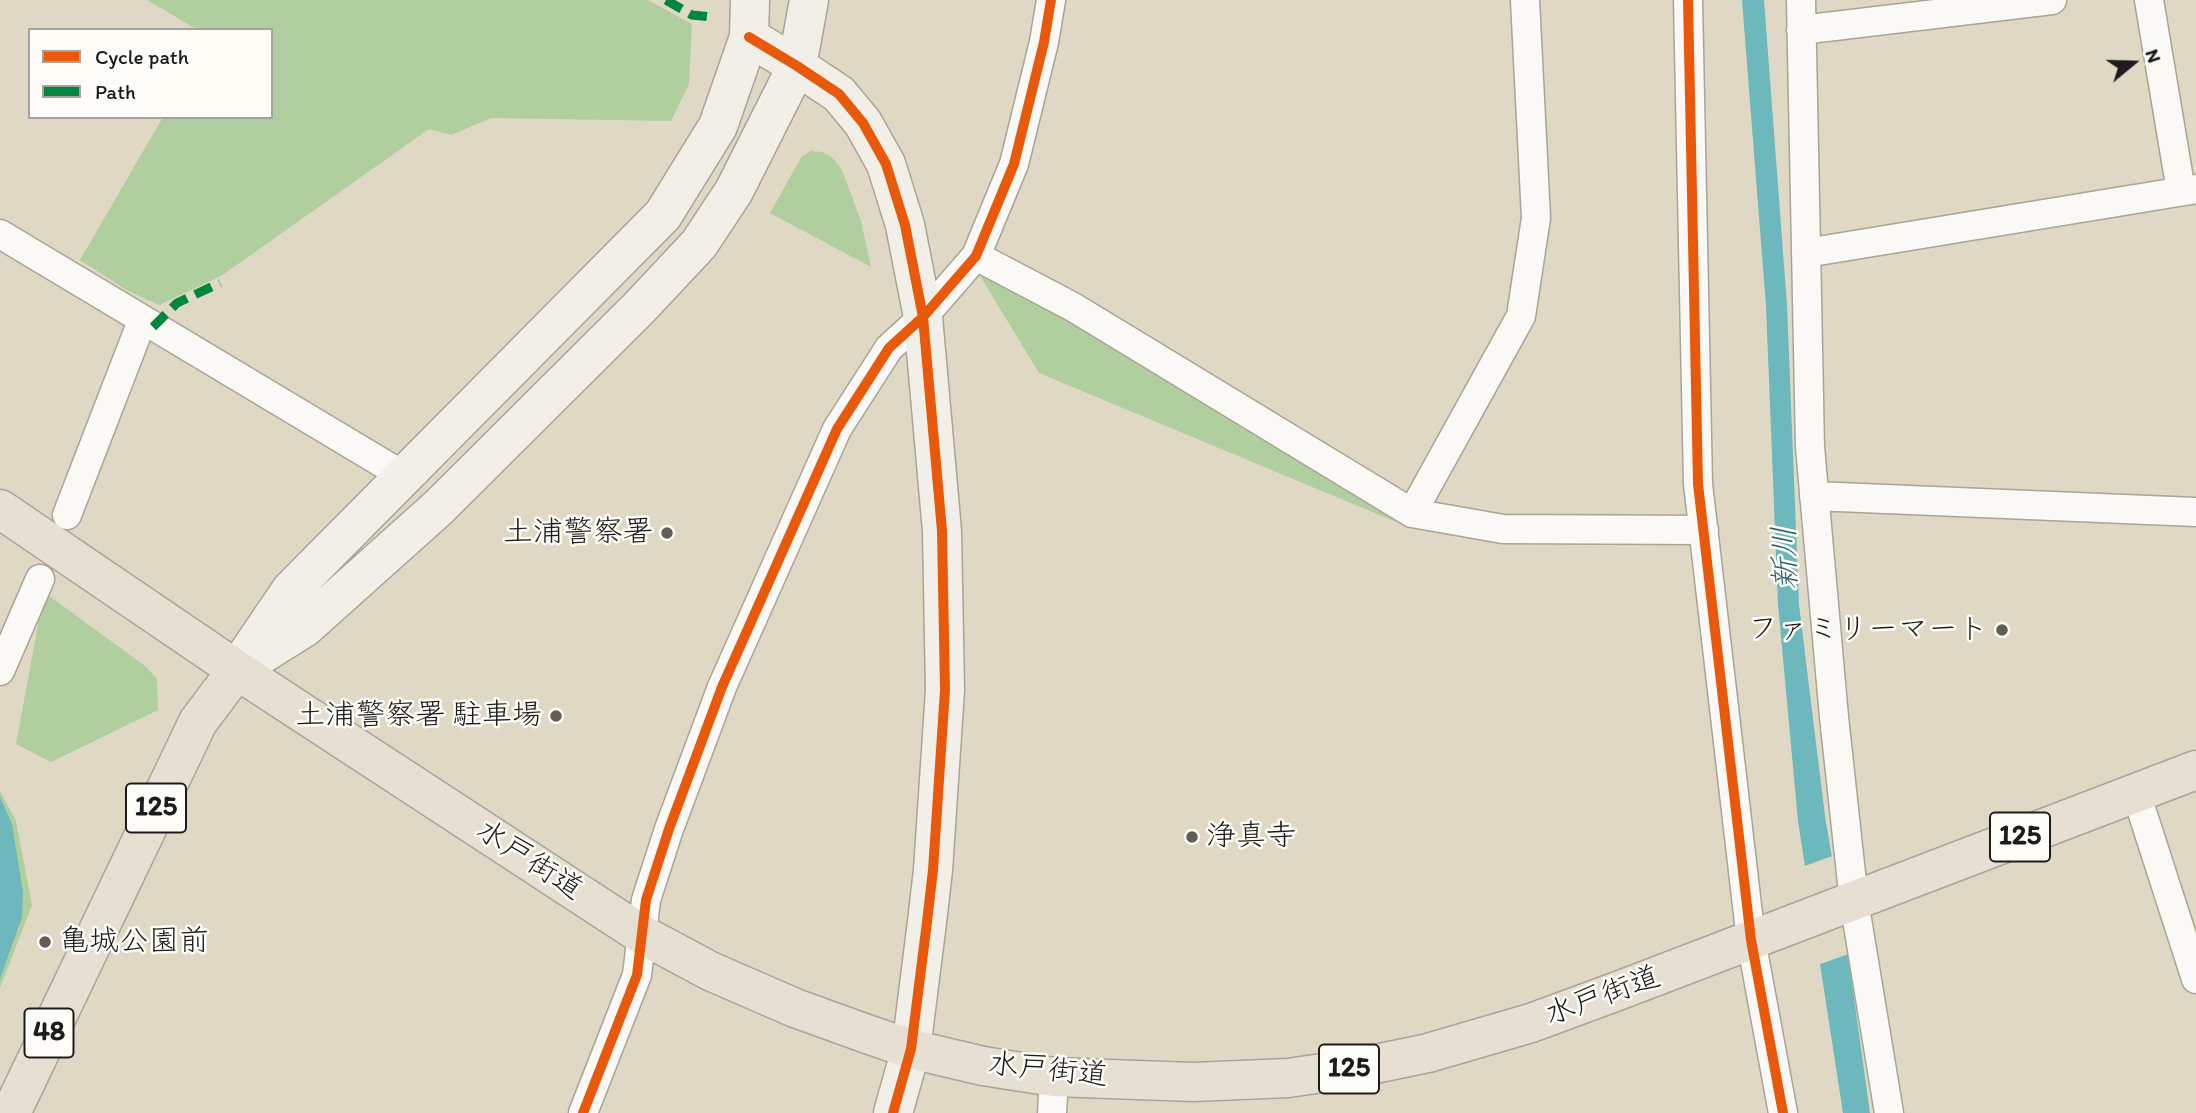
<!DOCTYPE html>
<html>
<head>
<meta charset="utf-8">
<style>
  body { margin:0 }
  #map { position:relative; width:2196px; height:1113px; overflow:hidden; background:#ded8c4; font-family:Itim,sans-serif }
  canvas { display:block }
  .legend { position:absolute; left:28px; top:28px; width:245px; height:91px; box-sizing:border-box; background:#fdfcf7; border:2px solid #a3a29f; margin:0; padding:9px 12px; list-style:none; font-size:21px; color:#1c1c1c }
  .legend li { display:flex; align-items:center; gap:14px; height:35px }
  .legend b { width:35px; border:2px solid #a3a29f }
  .north { position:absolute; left:2098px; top:28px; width:70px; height:70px; -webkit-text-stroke:5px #fdfcf7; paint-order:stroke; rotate:71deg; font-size:19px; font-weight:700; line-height:28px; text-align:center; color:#1c1c1c }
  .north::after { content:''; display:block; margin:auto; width:24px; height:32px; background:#1c1c1c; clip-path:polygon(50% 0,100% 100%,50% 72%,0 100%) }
</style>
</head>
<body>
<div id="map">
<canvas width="2196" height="1113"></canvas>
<ul class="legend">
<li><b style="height:9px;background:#e8590c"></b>Cycle path</li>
<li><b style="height:9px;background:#00873e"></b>Path</li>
</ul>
<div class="north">N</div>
</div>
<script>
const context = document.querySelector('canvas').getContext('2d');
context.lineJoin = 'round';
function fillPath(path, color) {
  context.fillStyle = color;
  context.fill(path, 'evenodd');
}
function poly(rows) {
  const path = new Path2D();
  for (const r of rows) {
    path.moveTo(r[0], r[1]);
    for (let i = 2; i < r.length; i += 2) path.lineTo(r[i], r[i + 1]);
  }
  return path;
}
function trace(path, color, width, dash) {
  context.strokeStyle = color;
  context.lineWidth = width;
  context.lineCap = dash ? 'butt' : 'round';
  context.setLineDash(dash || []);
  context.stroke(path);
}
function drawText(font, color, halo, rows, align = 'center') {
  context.font = font + ' Itim,"Klee One",sans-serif';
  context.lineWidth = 5;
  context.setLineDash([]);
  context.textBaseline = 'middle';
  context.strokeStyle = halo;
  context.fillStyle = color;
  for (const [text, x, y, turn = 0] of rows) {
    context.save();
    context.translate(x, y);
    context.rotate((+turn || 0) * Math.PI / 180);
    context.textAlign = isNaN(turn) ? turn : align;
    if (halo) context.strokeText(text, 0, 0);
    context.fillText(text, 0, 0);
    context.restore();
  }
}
const green = poly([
  [147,0,648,0,692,24,689,84,671,121,491,118,451,135,429,129,221,276,159,305,128,291,80,260,163,117,271,117,271,30,198,30],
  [811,151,822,152,832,157,842,170,861,221,871,267,770,213,802,156],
  [979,274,1064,318,1406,526,1039,373],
  [44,592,145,666,157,679,158,710,51,762,16,744],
  [0,791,16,821,32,905,0,988]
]);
const water = poly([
  [1742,0,1764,0,1787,305,1799,605,1825,816,1847,947,1870,1113,1843,1113,1798,821,1778,604,1766,306],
  [0,797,12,824,23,892,22,917,0,979]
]);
const pier = poly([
  [1835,855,1851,953,1818,965,1802,867]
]);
const street = poly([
  [1688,0,1698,484,1751,940,1783,1113],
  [1801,0,1810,447,1834,717,1854,901,1889,1113],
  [2149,0,2181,191],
  [1801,30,2052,0],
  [0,234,404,476],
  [1806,253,2196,189],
  [976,256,1073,307,1412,513,1503,529,1704,530],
  [1814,496,2196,512],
  [1412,513,1521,316,1536,218,1525,0],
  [67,515,142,321],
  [0,671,40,579],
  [2136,793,2196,979],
  [583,1113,637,975,646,900,669,829,722,687,837,429,889,348,923,317,976,256,1014,164,1044,42,1051,0],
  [1052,1113,1054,1077]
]);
const secondary = poly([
  [749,37,797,66,839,94,863,123,886,164,905,225,923,317,942,531,945,690,933,870,927,922,911,1049,893,1113],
  [244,659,291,590,663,215,718,126,749,37,750,0],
  [237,670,304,628,438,508,639,308,699,244,734,191,797,66,809,0]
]);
const primary = poly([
  [11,1113,198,722,237,670]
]);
const highway = poly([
  [0,509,237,670,641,934,710,971,795,1008,867,1034,911,1049,983,1066,1054,1077,1193,1082,1288,1078,1356,1068,1428,1053,1531,1023,1615,992,2196,770]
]);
const quiet = poly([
  [666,0,692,15,711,17],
  [153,327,177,303,220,283]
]);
const cycleway = poly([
  [1688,0,1698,484,1751,940,1783,1113],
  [749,37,797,66,839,94,863,123,886,164,905,225,923,317,942,531,945,690,933,870,927,922,911,1049,893,1113],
  [583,1113,637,975,646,900,669,829,722,687,837,429,889,348,923,317,976,256,1014,164,1044,42,1051,0]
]);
const markers = [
  [667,533,7,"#605e57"],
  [2002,630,7,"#605e57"],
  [556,716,7,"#605e57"],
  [1192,837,7,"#605e57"],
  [45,942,7,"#605e57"]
];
const shields = [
  [156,808,60],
  [2020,837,60],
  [49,1033,49],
  [1349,1069,60]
];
const shieldNames = [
  ["125",156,808],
  ["125",2020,837],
  ["48",49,1033],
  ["125",1349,1069]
];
const poiNames = [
  ["土浦警察署",653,533],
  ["ファミリーマート",1988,630],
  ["土浦警察署 駐車場",542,716],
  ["浄真寺",1206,837,"left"],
  ["亀城公園前",59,942,"left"]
];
const streetNames = [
  ["水戸街道",529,861,33],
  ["水戸街道",1603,997,-20],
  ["水戸街道",1048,1071,6]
];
const waterNames = [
  ["新川",1787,558,-92]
];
fillPath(green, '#b1cf9e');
fillPath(water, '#6cb8bc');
fillPath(pier, '#ded8c4');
trace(street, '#a8a497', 31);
trace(secondary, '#a8a497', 41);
trace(primary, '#a8a497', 41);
trace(highway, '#a8a497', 41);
trace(street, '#faf9f6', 28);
trace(secondary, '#f2efe8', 38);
trace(primary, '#e5e0d2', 38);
trace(highway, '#e5e0d2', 38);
trace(quiet, '#00873e', 9, [18, 9]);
trace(cycleway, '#e8590c', 10);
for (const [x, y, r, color] of markers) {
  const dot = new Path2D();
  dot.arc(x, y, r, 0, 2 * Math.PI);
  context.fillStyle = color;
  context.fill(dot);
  trace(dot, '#fdfcf7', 2.5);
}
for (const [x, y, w] of shields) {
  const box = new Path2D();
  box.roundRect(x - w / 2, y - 24.5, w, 49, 5);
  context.fillStyle = '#fdfcf7';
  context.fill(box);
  trace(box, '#1c1c1c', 2);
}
drawText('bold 28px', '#1c1c1c', null, shieldNames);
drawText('30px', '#1c1c1c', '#fdfcf7', poiNames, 'right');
drawText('30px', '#1c1c1c', '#fdfcf7', streetNames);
drawText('italic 32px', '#2c646a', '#fdfcf7', waterNames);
</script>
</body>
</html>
